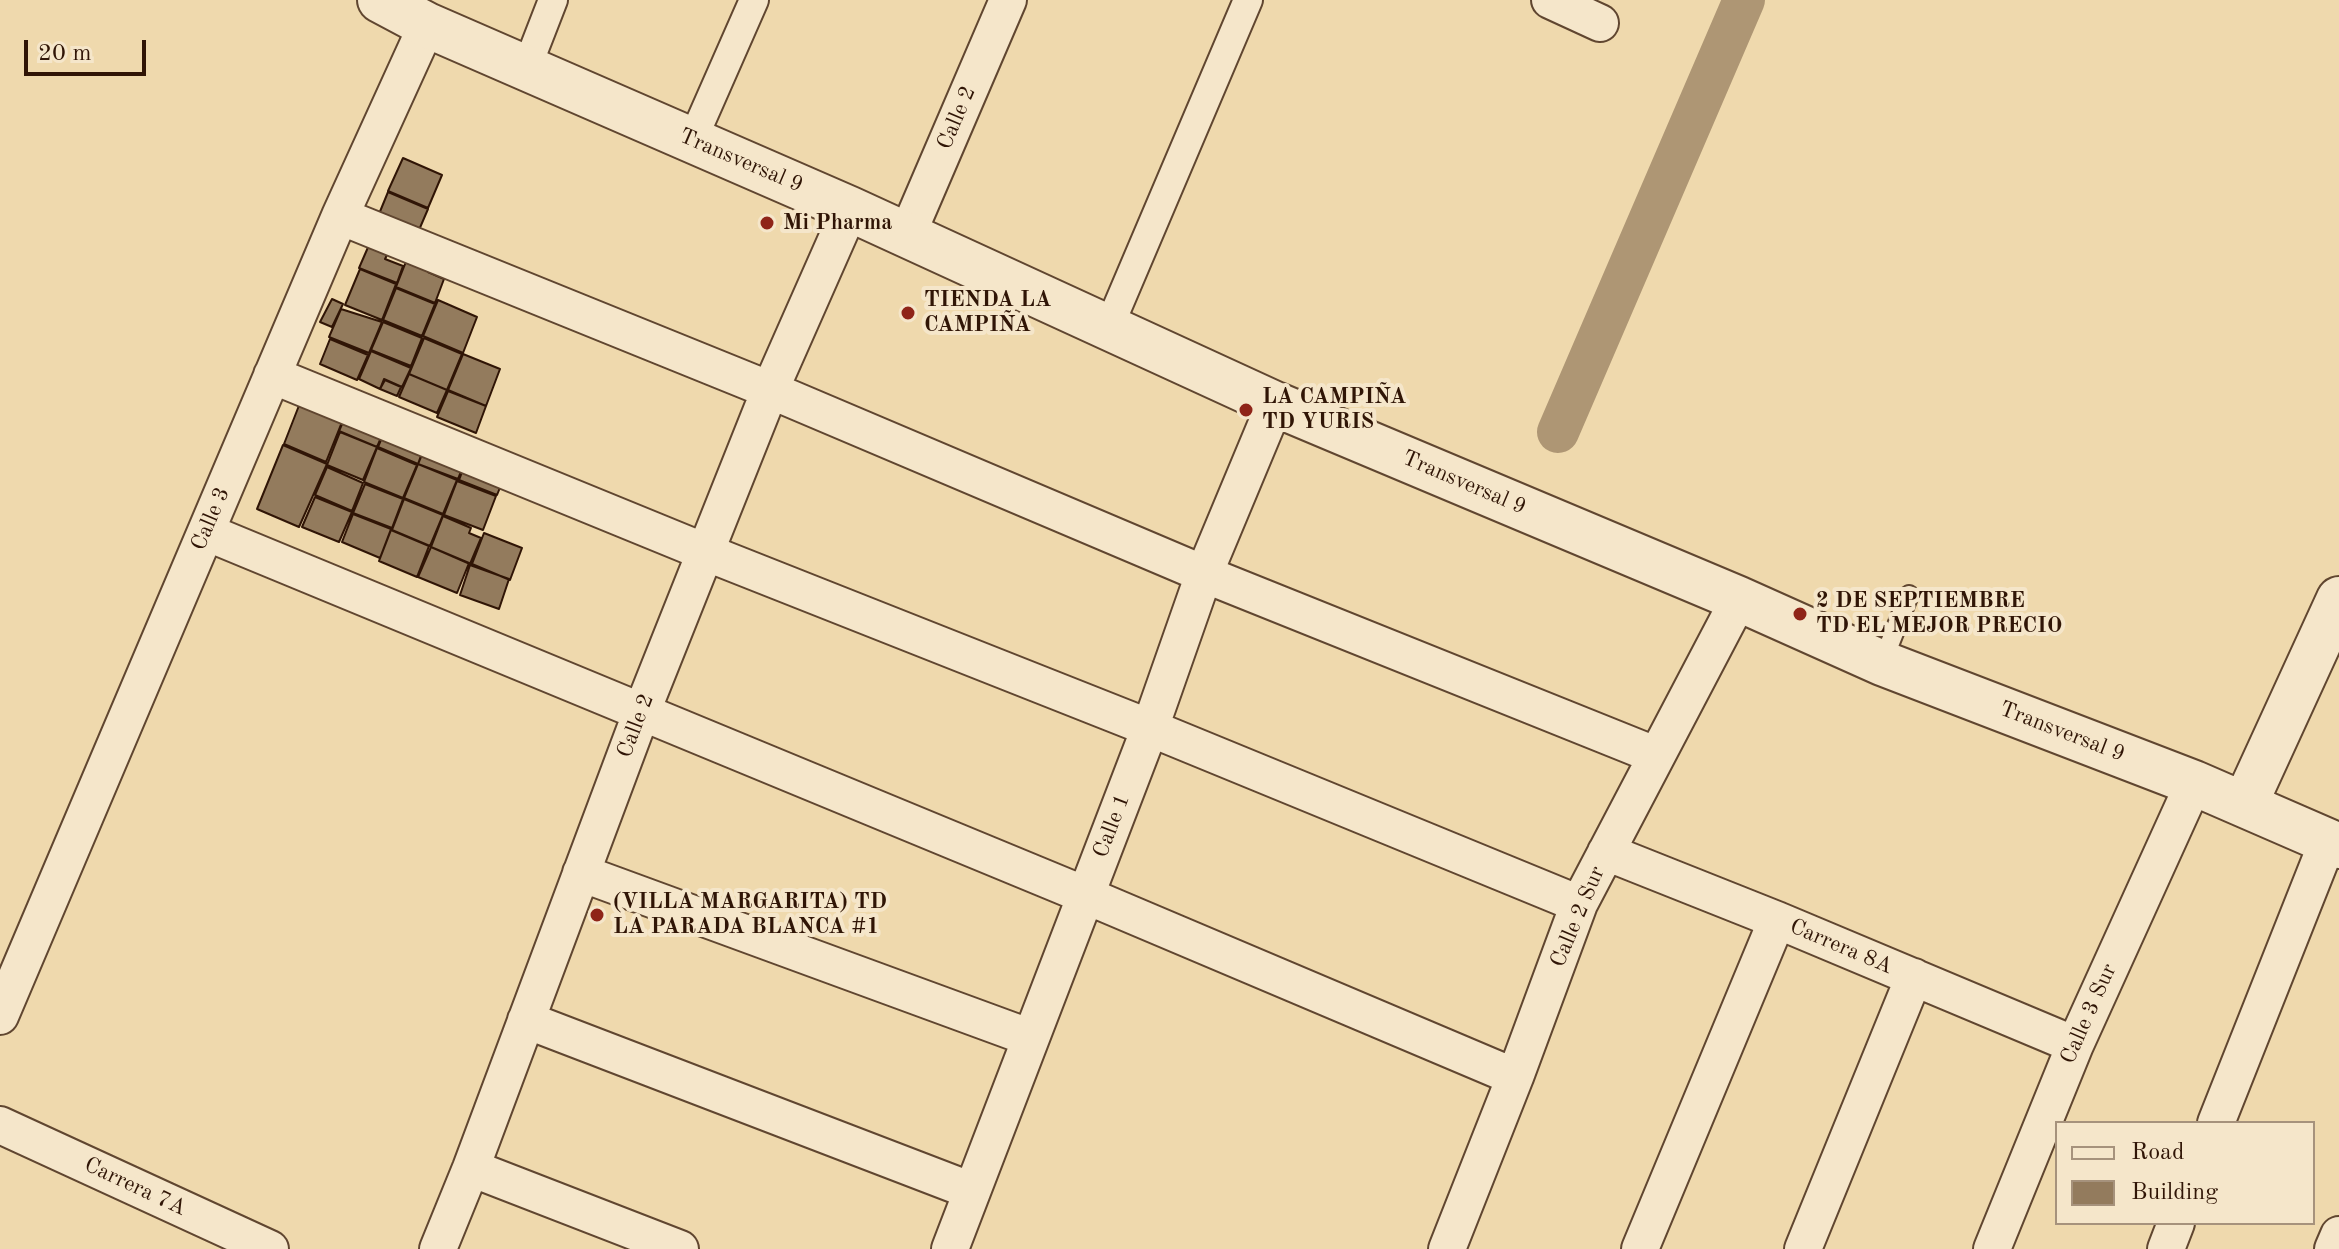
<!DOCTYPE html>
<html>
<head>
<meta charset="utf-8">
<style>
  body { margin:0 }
  #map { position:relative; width:2339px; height:1249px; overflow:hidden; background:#efd9ad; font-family:"Old Standard TT",serif }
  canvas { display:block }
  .legend { position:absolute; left:2055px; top:1121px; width:260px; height:104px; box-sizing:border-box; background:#f5e6ca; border:2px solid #a6927c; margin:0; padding:10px 14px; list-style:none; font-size:24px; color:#301506 }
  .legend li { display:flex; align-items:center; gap:16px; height:40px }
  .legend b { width:40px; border:2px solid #a6927c }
  .scale { position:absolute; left:24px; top:40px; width:122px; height:36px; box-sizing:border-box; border:4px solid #301506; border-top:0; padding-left:10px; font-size:24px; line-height:28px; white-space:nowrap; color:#301506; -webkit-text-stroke:6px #f5e6ca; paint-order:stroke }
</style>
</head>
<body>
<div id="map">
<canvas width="2339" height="1249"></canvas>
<ul class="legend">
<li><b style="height:10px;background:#f5e6ca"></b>Road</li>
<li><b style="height:22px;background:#937b5d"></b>Building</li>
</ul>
<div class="scale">20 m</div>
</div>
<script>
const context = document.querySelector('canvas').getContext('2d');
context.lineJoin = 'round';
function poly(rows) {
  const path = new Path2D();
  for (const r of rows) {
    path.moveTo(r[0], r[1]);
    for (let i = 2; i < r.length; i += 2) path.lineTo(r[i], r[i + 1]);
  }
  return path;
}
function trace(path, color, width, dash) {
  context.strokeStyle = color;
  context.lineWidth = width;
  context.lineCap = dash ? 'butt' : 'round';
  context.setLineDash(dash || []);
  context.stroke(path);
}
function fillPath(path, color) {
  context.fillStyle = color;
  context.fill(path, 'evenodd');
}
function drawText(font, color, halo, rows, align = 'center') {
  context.font = font + ' "Old Standard TT",serif';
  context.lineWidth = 8;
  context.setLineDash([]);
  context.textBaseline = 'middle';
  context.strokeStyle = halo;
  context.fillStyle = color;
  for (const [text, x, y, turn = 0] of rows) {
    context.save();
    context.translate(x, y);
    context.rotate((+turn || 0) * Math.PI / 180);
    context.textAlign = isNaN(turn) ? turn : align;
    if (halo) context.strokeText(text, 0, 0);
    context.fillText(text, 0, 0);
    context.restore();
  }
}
const canal = poly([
  [1558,432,1744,0]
]);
const building = poly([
  [403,158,442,175,428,208,388,191,403,158],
  [388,192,428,209,419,230,379,214,388,192],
  [369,245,388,253,385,259,403,266,397,283,359,268,369,245],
  [407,259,427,268,428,272,444,279,435,303,396,287,407,259],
  [360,269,396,284,382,320,345,305,360,269],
  [396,288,435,304,422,336,383,320,396,288],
  [332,299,343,304,332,327,320,322,332,299],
  [438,300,477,317,463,353,423,336,438,300],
  [341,309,382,322,369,353,329,337,341,309],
  [383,322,422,338,411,366,371,350,383,322],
  [424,338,462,354,447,390,409,374,424,338],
  [330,339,368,355,357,380,320,364,330,339],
  [371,351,411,368,402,387,384,379,380,389,359,379,371,351],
  [463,354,500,369,486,406,448,390,463,354],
  [409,374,447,390,437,413,399,397,409,374],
  [385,380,401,387,397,396,380,389,385,380],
  [307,385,350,402,326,462,284,444,307,385],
  [448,391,486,406,476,433,437,417,448,391],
  [351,404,389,419,377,447,339,431,351,404],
  [388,423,427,439,418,464,378,447,388,423],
  [340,432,377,447,363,480,327,465,340,432],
  [428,440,467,456,458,479,418,464,428,440],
  [473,444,511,460,497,495,459,480,473,444],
  [283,445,327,464,299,527,257,509,283,445],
  [377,448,417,465,403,498,364,482,377,448],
  [418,464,457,480,443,514,404,498,418,464],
  [327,467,363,483,352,511,315,495,327,467],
  [457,481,496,496,483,530,444,515,457,481],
  [365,484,403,499,392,528,353,513,365,484],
  [315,497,352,512,339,542,302,527,315,497],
  [404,499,443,515,430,546,392,530,404,499],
  [353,514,391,529,380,558,342,542,353,514],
  [443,516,471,528,469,533,481,538,470,564,431,547,443,516],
  [391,530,429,546,417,577,379,561,391,530],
  [484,533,522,548,510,580,472,564,484,533],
  [431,547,469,563,457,593,418,577,431,547],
  [470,565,509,579,499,609,460,595,470,565]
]);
const service = poly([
  [1882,663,1909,595]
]);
const pedestrian = poly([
  [527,67,553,0],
  [692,141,754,0],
  [1108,329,1248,0]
]);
const minor = poly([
  [1550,0,1600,23],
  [340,216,770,390,1204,574,1655,755],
  [907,235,1008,0],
  [272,375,705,552,1150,728,1579,904],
  [206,532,1085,895,1515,1077],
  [1606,852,1777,920,2075,1045],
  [581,873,1031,1038],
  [0,1016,340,216,427,25],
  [526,1020,972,1191],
  [2216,1123,2328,841],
  [0,1125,270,1249],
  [471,1168,680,1249],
  [438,1249,471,1168,642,711,770,390,850,209],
  [950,1249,1150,728,1204,574,1275,404],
  [1447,1249,1515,1077,1579,904,1739,599],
  [1640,1249,1777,920],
  [1803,1249,1914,977],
  [1992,1249,2075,1045,2194,783],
  [2166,1249,2176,1223],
  [2333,1249,2339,1235]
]);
const tertiary = poly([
  [380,0,427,25,850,209,1275,404,1739,599,1882,663,2194,783,2339,846],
  [2245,804,2339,599]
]);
const markers = [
  [767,223,8,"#8f2418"],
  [908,313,8,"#8f2418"],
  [1246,410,8,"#8f2418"],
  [1800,614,8,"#8f2418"],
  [597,915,8,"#8f2418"]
];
const streetNames = [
  ["Calle 2",957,118,-67],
  ["Transversal 9",741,161,23],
  ["Transversal 9",1464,483,23],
  ["Calle 3",211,519,-67],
  ["Calle 2",636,726,-69],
  ["Transversal 9",2062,732,21],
  ["Calle 1",1112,826,-69],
  ["Calle 2 Sur",1578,917,-67],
  ["Carrera 8A",1841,947,23],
  ["Calle 3 Sur",2089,1014,-66],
  ["Carrera 7A",135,1187,25]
];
const poiNames = [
  ["Mi Pharma",783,223],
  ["TIENDA LA",924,300],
  ["CAMPIÑA",924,325],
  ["LA CAMPIÑA",1262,397],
  ["TD YURIS",1262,422],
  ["2 DE SEPTIEMBRE",1816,601],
  ["TD EL MEJOR PRECIO",1816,626],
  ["(VILLA MARGARITA) TD",613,902],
  ["LA PARADA BLANCA #1",613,927]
];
trace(canal, '#ae9674', 42);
fillPath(building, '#937b5d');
trace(building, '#301506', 2);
trace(service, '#604630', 22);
trace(pedestrian, '#604630', 32);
trace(minor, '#604630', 40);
trace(tertiary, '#604630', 48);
trace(service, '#f5e6ca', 18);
trace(pedestrian, '#f5e6ca', 28);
trace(minor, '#f5e6ca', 36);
trace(tertiary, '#f5e6ca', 44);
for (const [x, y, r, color] of markers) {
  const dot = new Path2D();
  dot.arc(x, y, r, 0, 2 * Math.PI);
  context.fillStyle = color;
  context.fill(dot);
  trace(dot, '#f5e6ca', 3);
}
drawText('22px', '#301506', '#f5e6ca', streetNames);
drawText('bold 22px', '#301506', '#f5e6ca', poiNames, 'left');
</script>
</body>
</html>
